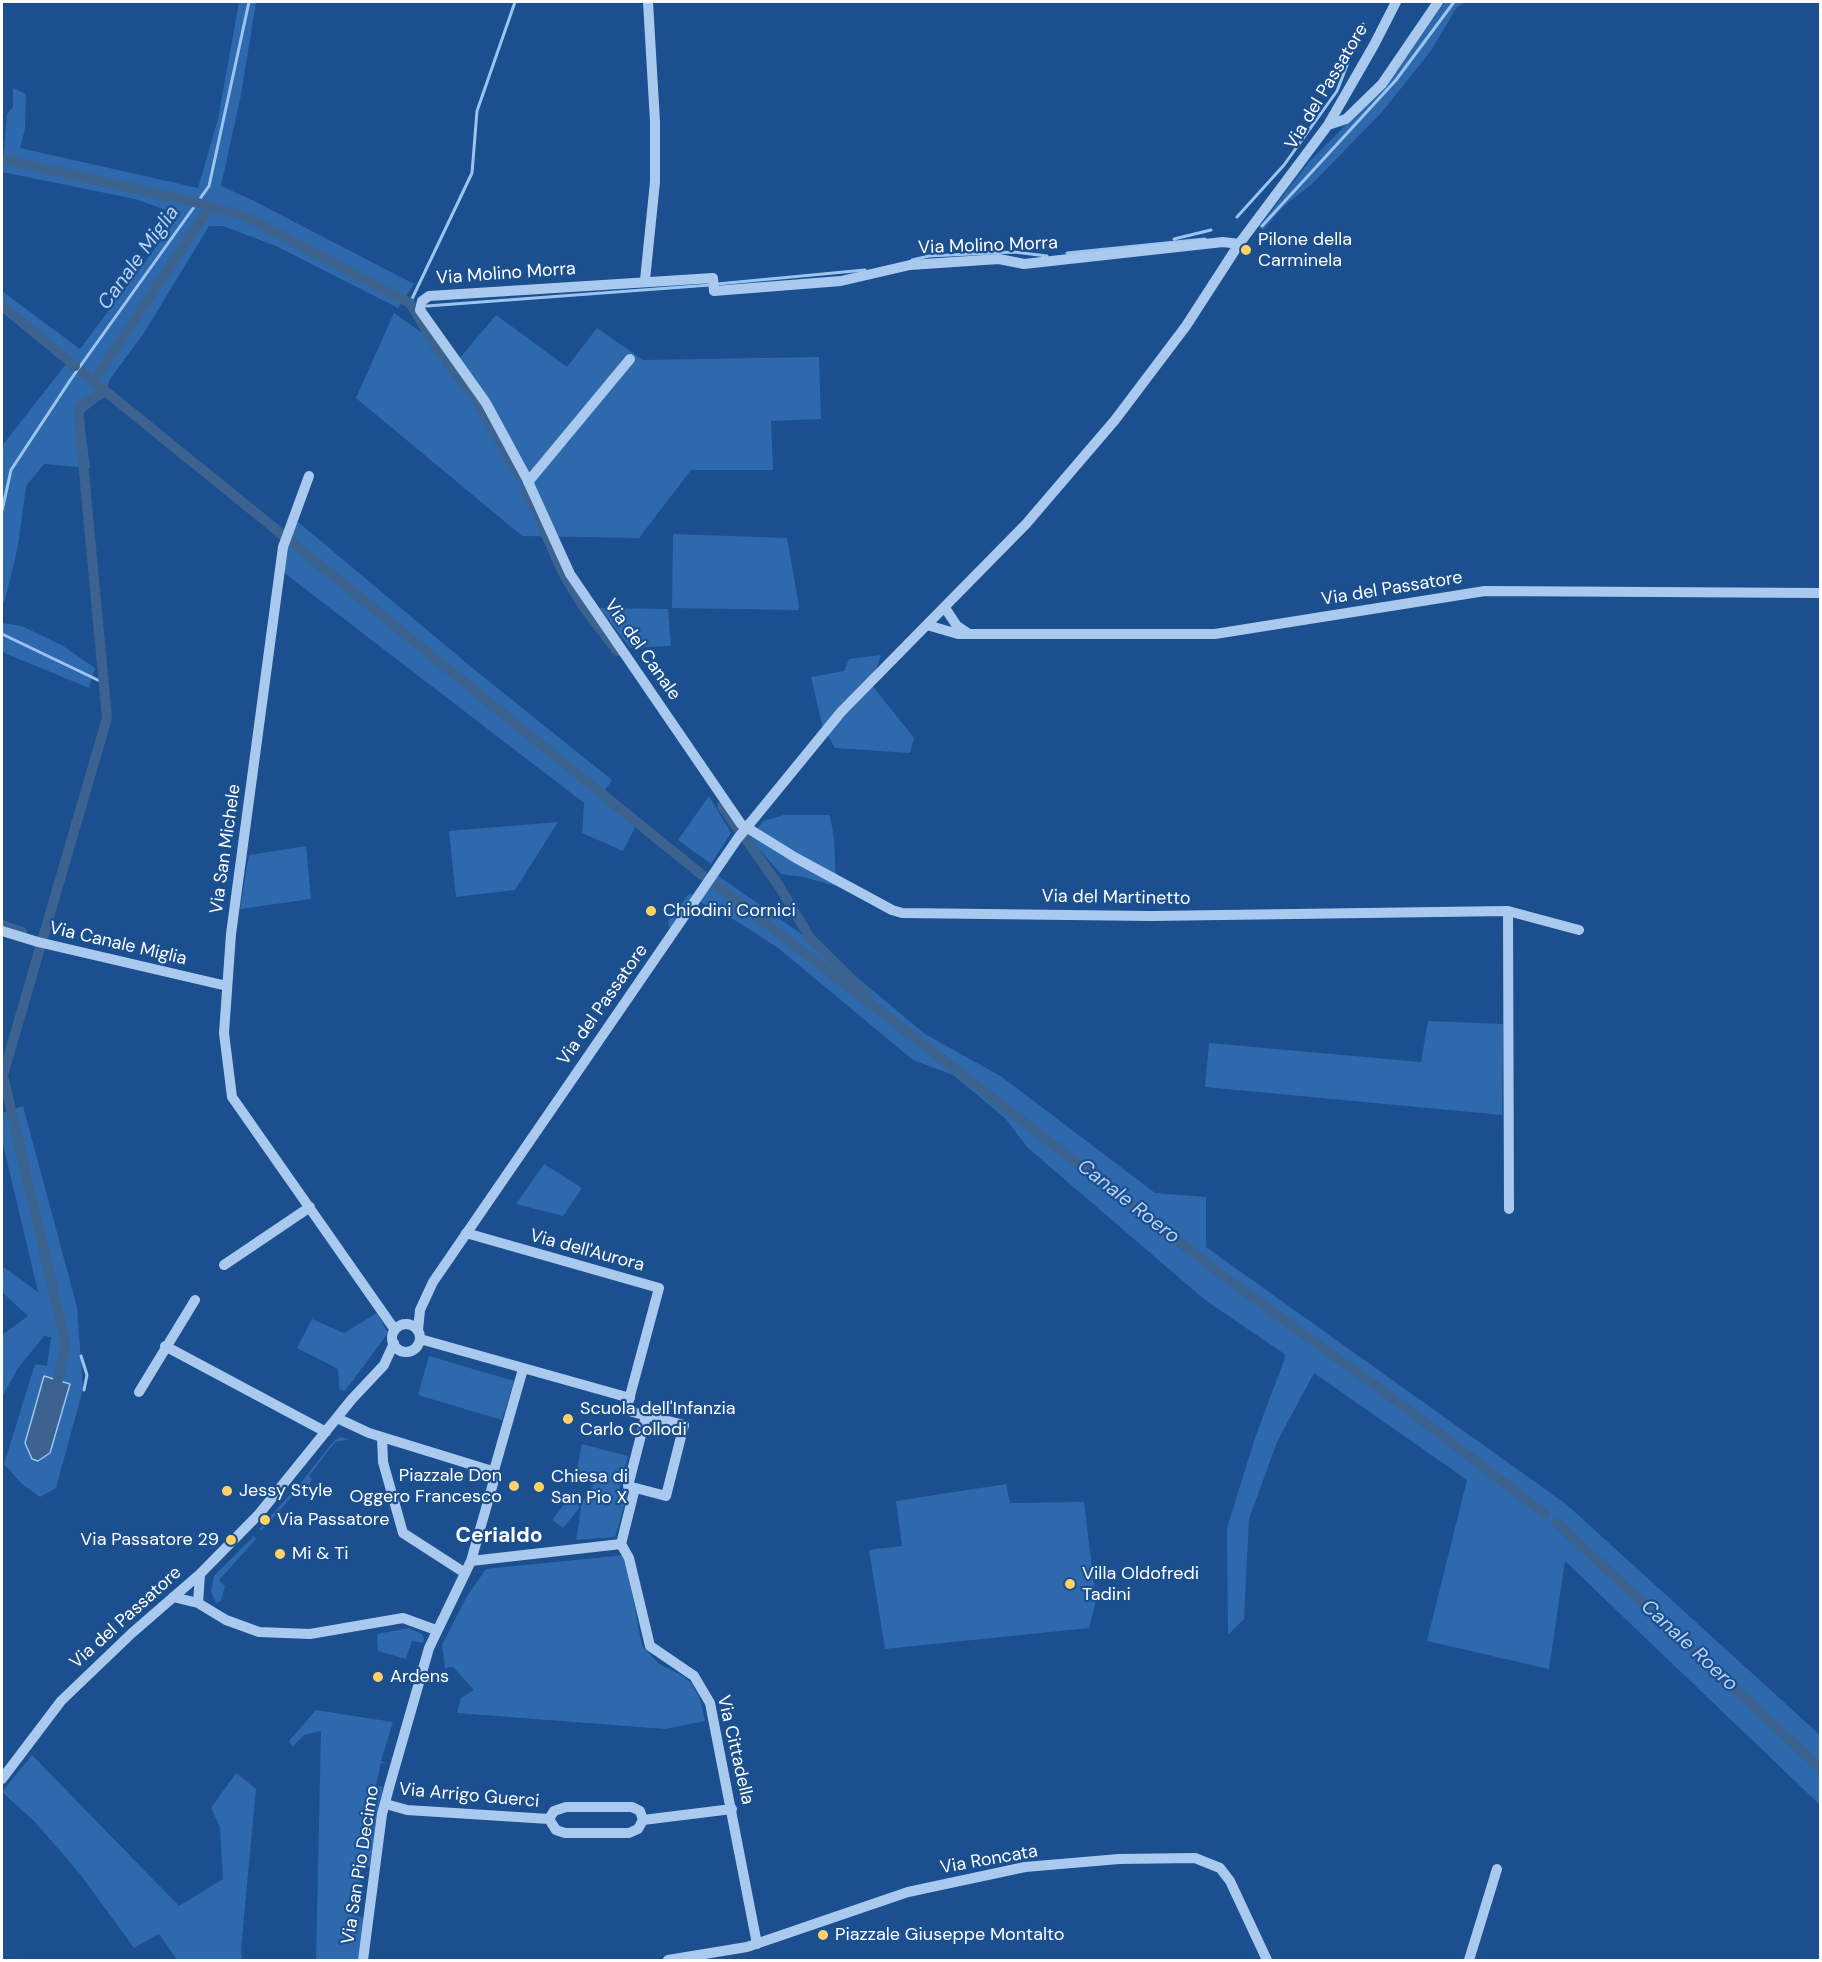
<!DOCTYPE html>
<html>
<head>
<meta charset="utf-8">
<style>
  body { margin:0 }
  #map { position:relative; width:1822px; height:1962px; overflow:hidden; background:#1b4f8f; font-family:"DM Sans",sans-serif }
  canvas { display:block }
  .frame { position:absolute; inset:0; border:3px solid #fff; pointer-events:none }
</style>
</head>
<body>
<div id="map">
<canvas width="1822" height="1962"></canvas>
<div class="frame"></div>
</div>
<script>
const context = document.querySelector('canvas').getContext('2d');
context.lineJoin = 'round';
function fillPath(path, color) {
  context.fillStyle = color;
  context.fill(path, 'evenodd');
}
function poly(rows) {
  const path = new Path2D();
  for (const r of rows) {
    if (r.length === 3) {
      path.moveTo(r[0] + r[2], r[1]);
      path.arc(r[0], r[1], r[2], 0, 2 * Math.PI);
      continue;
    }
    path.moveTo(r[0], r[1]);
    for (let i = 2; i < r.length; i += 2) path.lineTo(r[i], r[i + 1]);
  }
  return path;
}
function trace(path, color, width, dash) {
  context.strokeStyle = color;
  context.lineWidth = width;
  context.lineCap = dash ? 'butt' : 'round';
  context.setLineDash(dash || []);
  context.stroke(path);
}
function drawText(font, color, halo, rows, align = 'center') {
  context.font = font + ' "DM Sans",sans-serif';
  context.lineWidth = 4.5;
  context.setLineDash([]);
  context.textBaseline = 'middle';
  context.strokeStyle = halo;
  context.fillStyle = color;
  for (const [text, x, y, turn = 0] of rows) {
    context.save();
    context.translate(x, y);
    context.rotate((+turn || 0) * Math.PI / 180);
    context.textAlign = isNaN(turn) ? turn : align;
    if (halo) context.strokeText(text, 0, 0);
    context.fillText(text, 0, 0);
    context.restore();
  }
}
const green = poly([
  [239,2,256,2,241,95,221,186,250,199,414,284,398,308,276,246,223,226,209,226,144,333,110,379,105,396,83,413,90,468,44,464,26,486,18,546,5,600,2,606,2,446,66,364,2,311,2,291,80,349,180,215,135,199,2,172,7,114,13,107,13,88,26,94,25,129,20,148,198,188,218,119],
  [1445,2,1466,2,1457,7,1430,52,1382,112,1312,184,1284,206,1263,230,1259,227,1308,163,1389,81],
  [394,313,459,359,496,315,567,367,597,328,643,360,819,357,821,419,771,421,773,470,691,470,639,538,522,536,356,398],
  [297,521,470,666,612,780,601,796,637,824,623,851,582,833,584,803,283,572,284,550],
  [673,534,787,538,799,606,798,610,672,608],
  [600,608,668,609,671,646,630,648],
  [2,623,22,626,63,646,95,668,89,688,2,652],
  [881,655,871,684,914,738,910,753,835,748,822,725,811,677,844,671,849,659],
  [709,796,731,833,711,864,678,840],
  [784,815,830,815,834,839,836,886,803,877,781,874,750,839,763,821],
  [558,822,515,890,456,897,449,831],
  [306,846,311,899,240,909,249,855],
  [717,875,823,949,925,1034,1002,1077,1155,1193,1206,1197,1206,1247,1566,1504,1820,1735,1820,1805,1565,1561,1549,1669,1427,1641,1467,1480,1314,1373,1277,1442,1249,1519,1244,1619,1228,1635,1227,1528,1256,1435,1286,1355,1205,1300,1028,1148,1005,1118,953,1075,913,1060,778,948,738,922,699,901],
  [689,894,692,894,691,898,671,928,669,927,668,921],
  [1428,1021,1503,1024,1502,1115,1205,1087,1209,1043,1421,1062],
  [23,1106,77,1307,83,1389,56,1488,40,1497,22,1484,4,1464,35,1364,47,1366,51,1337,44,1336,18,1368,2,1397,2,1335,28,1316,2,1292,2,1266,38,1292,2,1140,2,1113],
  [544,1164,582,1188,563,1216,516,1204],
  [377,1313,388,1333,345,1391,339,1389,338,1369,297,1348,312,1319,344,1333],
  [429,1356,514,1381,502,1420,418,1395],
  [340,1437,350,1439,335,1442,309,1476,312,1479,304,1495,298,1490,261,1531,259,1529,303,1480,333,1442],
  [582,1444,628,1456,619,1491,628,1493,615,1537,576,1540,582,1502,594,1484,593,1481,581,1483,575,1476],
  [1006,1484,1010,1503,1084,1502,1096,1601,1089,1628,885,1649,869,1550,902,1546,896,1501],
  [569,1498,580,1507,563,1528,552,1520],
  [254,1536,256,1539,219,1580,225,1586,221,1601,216,1603,211,1592,214,1576],
  [625,1555,642,1646,659,1664,683,1676,692,1684,700,1699,705,1721,665,1729,457,1713,461,1698,474,1690,453,1667,445,1668,442,1645,467,1596,486,1569],
  [409,1628,422,1634,424,1639,423,1643,412,1641,406,1659,378,1651,377,1634],
  [316,1710,393,1722,381,1761,388,1764,381,1763,376,1785,383,1787,377,1812,370,1867,362,1866,356,1916,364,1918,358,1960,316,1960,321,1731,304,1735,292,1747,289,1741],
  [32,1755,179,1906,223,1879,220,1827,211,1808,236,1773,256,1789,241,1949,242,1960,177,1960,159,1934,134,1948,80,1874,35,1822,2,1792]
]);
const water = poly([
  [44,1376,70,1384,50,1453,38,1461,32,1459,25,1443,44,1376]
]);
const stream = poly([
  [1237,217,1284,165,1337,91,1363,24],
  [1262,226,1396,80,1454,2],
  [1174,239,1211,230],
  [1067,253,1205,239],
  [912,260,929,256,1014,252,1047,256],
  [717,284,865,270],
  [410,303,472,173,477,111,515,2],
  [427,306,710,285],
  [2,511,11,470,71,379,209,186,249,2],
  [2,634,104,683],
  [81,1356,87,1375,84,1390]
]);
const canal = poly([
  [2,159,198,203,244,216,410,303,442,356],
  [2,306,75,366],
  [447,363,471,392],
  [83,373,702,875],
  [99,373,206,212,215,208],
  [476,399,519,476],
  [524,487,533,507],
  [538,517,562,571,582,605,617,651],
  [722,806,737,828],
  [745,838,779,886,810,938,868,995],
  [715,884,1226,1278,1402,1405,1545,1514],
  [2,925,22,932],
  [58,1380,66,1345,3,1075,107,718,78,408,105,391],
  [1557,1523,1820,1768]
]);
const minor = poly([
  [1328,125,1346,119,1382,84,1438,2],
  [1239,244,1223,242,1024,264,999,259,910,265,841,281,714,291,713,278,429,296,422,301,420,310,486,403,526,477,570,574,741,824,796,858,892,910,902,913,1151,916,1508,911,1579,930],
  [645,280,655,182,655,122,648,2],
  [309,476,283,547,231,934,224,1033,232,1097,395,1330],
  [528,482,630,359],
  [945,608,957,626,969,634],
  [927,625,958,634,1215,634,1485,591,1820,593],
  [1508,911,1509,1209],
  [2,931,38,942,227,986],
  [466,1233,659,1288,627,1407,632,1412,684,1425,666,1496,628,1486,646,1416],
  [224,1265,310,1207],
  [406,1338,14],
  [418,1330,420,1310,433,1282,738,838,841,712,1026,524,1115,420,1186,326,1239,244,1328,125,1374,45,1396,2],
  [420,1339,630,1398],
  [165,1346,326,1432],
  [139,1392,195,1300],
  [337,1418,369,1433,489,1470,494,1480,471,1561,429,1648,390,1784,382,1814,363,1960],
  [382,1437,383,1462,403,1533,465,1573],
  [493,1474,523,1369],
  [635,1488,621,1544,629,1558,650,1646,694,1676,710,1703,757,1944],
  [471,1561,621,1544],
  [173,1597,198,1603,226,1620,259,1632,310,1634,403,1618,436,1630],
  [198,1603,200,1574],
  [2,1779,61,1701,132,1633,200,1574,259,1514,352,1399,384,1365,394,1343],
  [386,1804,407,1810,549,1819],
  [566,1807,632,1807,640,1811,643,1820,638,1829,629,1833,565,1833,556,1830,549,1819,554,1811,566,1807],
  [643,1820,732,1809],
  [668,1960,747,1947,908,1892,1025,1867,1119,1859,1195,1858,1220,1868,1230,1881,1267,1960],
  [1469,1960,1497,1869]
]);
const markers = [
  [1246,250,6,"#ffd166"],
  [651,911,6,"#ffd166"],
  [568,1419,6,"#ffd166"],
  [514,1486,6,"#ffd166"],
  [539,1487,6,"#ffd166"],
  [227,1491,6,"#ffd166"],
  [265,1520,6,"#ffd166"],
  [231,1540,6,"#ffd166"],
  [280,1554,6,"#ffd166"],
  [1070,1584,6,"#ffd166"],
  [378,1677,6,"#ffd166"],
  [823,1935,6,"#ffd166"]
];
const streetNames = [
  ["Via del Passatore",1327,87,-59],
  ["Via Molino Morra",988,246,-2],
  ["Via Molino Morra",506,274,-4],
  ["Via del Passatore",1392,589,-9],
  ["Via del Canale",642,650,55],
  ["Via San Michele",226,849,-82],
  ["Via del Martinetto",1116,898,1],
  ["Via Canale Miglia",118,944,13],
  ["Via del Passatore",603,1005,-55],
  ["Via dell'Aurora",587,1251,15],
  ["Via del Passatore",126,1618,-42],
  ["Via Cittadella",735,1750,77],
  ["Via Arrigo Guerci",469,1796,5],
  ["Via Roncata",989,1860,-10],
  ["Via San Pio Decimo",361,1865,-81]
];
const poiNames = [
  ["Pilone della",1258,240],
  ["Carminela",1258,261],
  ["Chiodini Cornici",663,911],
  ["Scuola dell'Infanzia",580,1409],
  ["Carlo Collodi",580,1430],
  ["Piazzale Don",502,1476,"right"],
  ["Oggero Francesco",502,1497,"right"],
  ["Chiesa di",551,1477],
  ["San Pio X",551,1498],
  ["Jessy Style",239,1491],
  ["Via Passatore",277,1520],
  ["Via Passatore 29",219,1540,"right"],
  ["Mi & Ti",292,1554],
  ["Villa Oldofredi",1082,1574],
  ["Tadini",1082,1595],
  ["Ardens",390,1677],
  ["Piazzale Giuseppe Montalto",835,1935]
];
const waterNames = [
  ["Canale Miglia",139,258,-54],
  ["Canale Roero",1128,1202,38],
  ["Canale Roero",1689,1646,43]
];
const quarterNames = [
  ["Cerialdo",499,1536]
];
fillPath(green, '#2e69ad');
fillPath(water, '#3c6290');
trace(water, '#9cc4f0', 1.5);
trace(stream, '#9cc4f0', 3);
trace(canal, '#3c6290', 10);
trace(minor, '#a9c9ee', 10);
for (const [x, y, r, color] of markers) {
  const dot = new Path2D();
  dot.arc(x, y, r, 0, 2 * Math.PI);
  context.fillStyle = color;
  context.fill(dot);
  trace(dot, '#1b4f8f', 2);
}
drawText('18px', '#fff', '#1b4f8f', streetNames);
drawText('18px', '#fff', '#1b4f8f', poiNames, 'left');
drawText('italic 20px', '#b5d3f5', '#1b4f8f', waterNames);
drawText('bold 21px', '#fff', '#1b4f8f', quarterNames);
</script>
</body>
</html>
